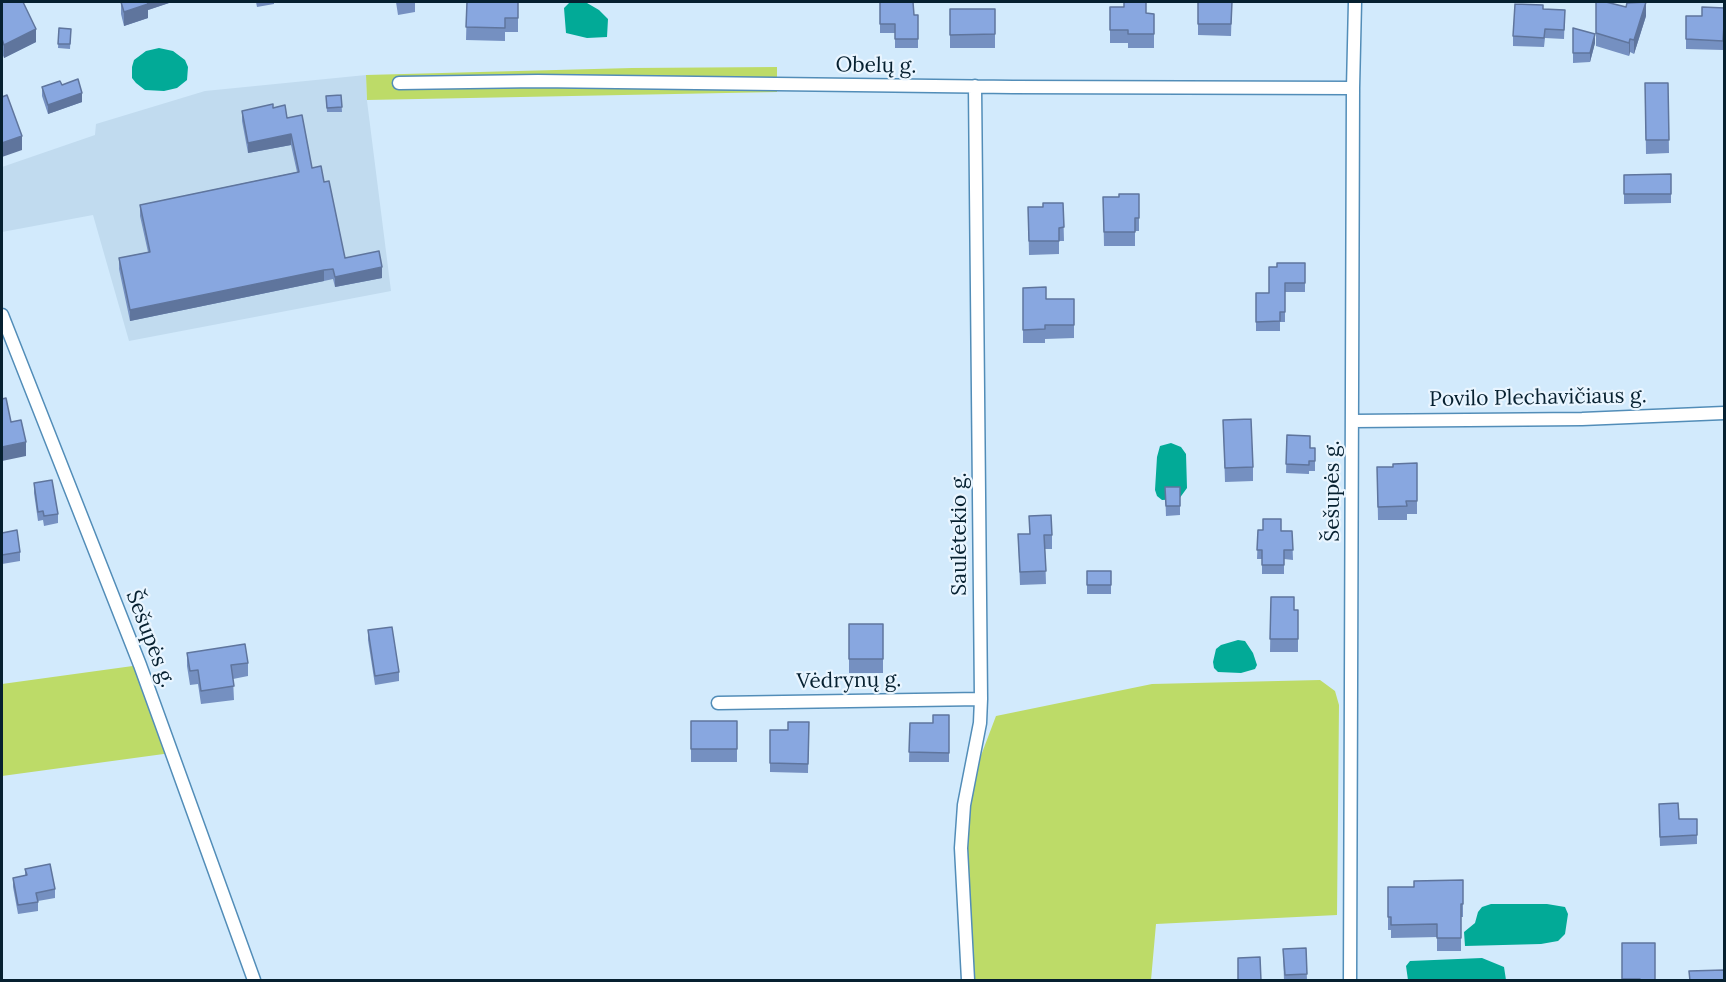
<!DOCTYPE html>
<html>
<head>
<meta charset="utf-8">
<style>
  body { margin:0 }
  #map { position:relative; width:1726px; height:982px; overflow:hidden; background:#d2eafc; font-family:Lora,serif }
  canvas { display:block }
  .frame { position:absolute; inset:0; border:3px solid #062030; pointer-events:none }
</style>
</head>
<body>
<div id="map">
<canvas width="1726" height="982"></canvas>
<div class="frame"></div>
</div>
<script>
const context = document.querySelector('canvas').getContext('2d');
context.lineJoin = 'round';
function fillPath(path, color) {
  context.fillStyle = color;
  context.fill(path, 'evenodd');
}
function poly(rows) {
  const path = new Path2D();
  for (const r of rows) {
    path.moveTo(r[0], r[1]);
    for (let i = 2; i < r.length; i += 2) path.lineTo(r[i], r[i + 1]);
  }
  return path;
}
function trace(path, color, width, dash) {
  context.strokeStyle = color;
  context.lineWidth = width;
  context.lineCap = dash ? 'butt' : 'round';
  context.setLineDash(dash || []);
  context.stroke(path);
}
function drawText(font, color, halo, rows, align = 'center') {
  context.font = font + ' Lora,serif';
  context.lineWidth = 4.5;
  context.setLineDash([]);
  context.textBaseline = 'middle';
  context.strokeStyle = halo;
  context.fillStyle = color;
  for (const [text, x, y, turn = 0] of rows) {
    context.save();
    context.translate(x, y);
    context.rotate((+turn || 0) * Math.PI / 180);
    context.textAlign = isNaN(turn) ? turn : align;
    if (halo) context.strokeText(text, 0, 0);
    context.fillText(text, 0, 0);
    context.restore();
  }
}
const built = poly([
  [366,75,367,101,391,291,129,341,93,215,2,232,2,167,95,135,96,124,205,91]
]);
const green = poly([
  [777,67,777,92,367,100,366,75,632,68],
  [140,665,171,753,2,776,2,684],
  [1320,680,1335,691,1339,705,1337,915,1156,924,1151,980,968,980,958,816,996,716,1152,684]
]);
const water = poly([
  [570,2,587,3,599,10,608,19,607,37,587,38,566,33,564,8],
  [159,48,173,51,185,60,188,67,187,80,177,88,164,91,145,90,136,83,132,78,132,67,134,60,146,51],
  [1171,443,1181,447,1186,454,1187,488,1179,499,1162,500,1157,496,1155,490,1157,457,1160,446],
  [1238,640,1245,641,1253,653,1257,665,1255,669,1241,673,1218,672,1214,668,1213,662,1216,649,1221,645],
  [1491,904,1547,904,1565,907,1568,914,1565,934,1558,941,1541,944,1465,946,1464,932,1475,923,1478,912,1482,907],
  [1482,958,1504,967,1506,980,1408,980,1406,966,1410,961]
]);
const street = poly([
  [399,83,538,81,1013,87,1353,88],
  [2,315,140,665,254,980],
  [1353,421,1582,419,1724,413],
  [718,703,981,699],
  [968,980,961,848,964,805,980,723,981,699,975,86],
  [1350,980,1353,88,1355,2]
]);
const wall = poly([
  [2,2,36,42,4,58,2,53],
  [121,2,169,2,169,3,148,10,148,18,124,26,121,14],
  [256,2,274,2,274,4,257,7],
  [396,2,415,2,415,12,398,15],
  [467,2,518,2,518,32,505,32,505,41,466,40],
  [880,2,914,15,918,15,918,48,895,48,895,33,880,33],
  [1198,2,1232,2,1231,36,1198,35],
  [1110,7,1146,13,1154,14,1154,48,1128,48,1128,43,1110,43],
  [1725,8,1723,50,1686,49,1686,16,1702,16],
  [950,9,995,9,995,48,950,48],
  [1543,9,1565,10,1564,39,1545,38,1544,47,1513,46,1513,36],
  [1646,16,1634,54,1630,52,1629,56,1596,46,1596,33],
  [59,28,71,29,70,49,58,48],
  [1573,28,1595,43,1590,62,1573,63],
  [1645,83,1668,83,1669,153,1646,154],
  [62,85,82,102,48,114,42,96,42,87],
  [341,95,342,112,327,112,326,96],
  [273,108,287,118,312,168,324,182,345,258,382,278,335,287,333,279,324,281,130,321,119,269,119,258,148,252,140,216,140,205,297,172,291,145,248,153,242,121,242,111],
  [1671,174,1671,203,1624,204,1624,175],
  [1139,194,1139,231,1135,231,1135,246,1104,246,1103,197,1119,197],
  [1063,203,1064,241,1059,241,1059,254,1029,255,1028,207,1043,207],
  [1305,263,1305,292,1285,292,1285,322,1280,322,1280,331,1256,331,1256,293,1269,293,1277,267],
  [1023,288,1046,299,1074,299,1074,338,1045,339,1045,343,1023,343],
  [1223,420,1253,467,1253,481,1225,482],
  [1287,435,1310,448,1315,448,1315,471,1309,471,1309,474,1286,473],
  [1417,463,1417,514,1407,514,1407,520,1378,520,1377,467,1393,467],
  [34,483,58,514,58,523,44,526,43,520,38,521,34,493],
  [1165,487,1180,487,1180,515,1166,516],
  [1258,530,1292,531,1293,560,1284,559,1284,574,1262,574,1262,559,1257,559],
  [2,533,20,552,20,561,2,564],
  [1018,534,1052,535,1052,549,1045,549,1046,584,1020,585],
  [1087,571,1111,571,1111,594,1087,594],
  [1271,597,1294,610,1298,610,1298,652,1270,652],
  [849,624,883,624,883,673,849,673],
  [368,630,399,672,399,681,375,685,368,640],
  [187,653,248,663,248,676,233,679,234,700,201,704,198,684,190,685,187,666],
  [949,715,949,762,909,762,910,723,933,723],
  [691,721,737,721,737,762,691,762],
  [809,722,808,773,770,772,770,730,788,730],
  [1659,813,1679,819,1697,819,1697,844,1660,846],
  [25,869,55,889,55,898,38,901,38,911,18,914,13,887,13,878,25,876],
  [1463,880,1463,917,1461,917,1461,951,1437,951,1437,937,1391,938,1391,930,1388,930,1388,887,1414,887],
  [1622,943,1655,981,1622,981],
  [1306,948,1307,981,1284,981,1283,949]
]);
const shadedWall = poly([
  [146,2,169,2,169,3,148,10,148,18,124,26,124,12],
  [1646,2,1646,16,1634,54,1634,40],
  [36,29,36,42,4,58,4,45],
  [1595,34,1595,43,1590,62,1590,53],
  [1630,39,1630,52,1629,56,1629,43],
  [82,93,82,102,48,114,48,105],
  [291,134,291,145,248,153,248,143],
  [22,136,22,150,2,157,2,143],
  [382,267,382,278,335,287,335,277],
  [324,270,324,281,130,321,130,310],
  [26,442,26,456,2,461,2,447]
]);
const building = poly([
  [2,2,23,2,36,29,4,45,2,39,2,2],
  [121,2,147,2,148,4,124,12,121,2],
  [467,2,518,2,518,18,505,18,505,28,466,27,467,2],
  [880,2,913,2,914,15,918,15,918,39,895,39,895,24,880,24,880,2],
  [1124,2,1146,2,1146,13,1154,14,1154,34,1128,34,1128,30,1110,30,1110,7,1124,7,1124,2],
  [1198,2,1232,2,1231,24,1198,24,1198,2],
  [1596,2,1606,2,1626,7,1627,3,1646,2,1634,40,1630,39,1629,43,1596,33,1596,2],
  [1515,4,1543,5,1543,9,1565,10,1564,30,1545,29,1544,38,1513,36,1515,4],
  [1702,7,1725,8,1723,41,1686,39,1686,16,1702,16,1702,7],
  [950,9,995,9,995,34,950,35,950,9],
  [59,28,71,29,70,44,58,44,59,28],
  [1573,28,1595,34,1590,53,1573,53,1573,28],
  [78,79,82,93,48,105,42,87,60,81,62,85,78,79],
  [1645,83,1668,83,1669,140,1646,140,1645,83],
  [7,95,22,136,2,143,2,97,7,95],
  [341,95,342,107,327,108,326,96,341,95],
  [273,104,273,108,285,105,287,118,302,115,312,168,321,166,324,182,329,181,345,258,379,251,382,267,335,277,333,269,324,270,130,310,119,258,150,252,140,205,299,172,291,134,248,143,242,111,273,104],
  [1671,174,1671,194,1624,194,1624,175,1671,174],
  [1119,194,1139,194,1139,218,1135,218,1135,232,1104,232,1103,197,1119,197,1119,194],
  [1043,203,1063,203,1064,227,1059,228,1059,241,1029,241,1028,207,1043,207,1043,203],
  [1277,263,1305,263,1305,283,1285,283,1285,312,1280,312,1280,321,1256,322,1256,293,1269,293,1269,267,1277,267,1277,263],
  [1046,287,1046,299,1074,299,1074,325,1045,325,1045,329,1023,330,1023,288,1046,287],
  [6,398,11,422,21,420,26,442,2,447,2,399,6,398],
  [1251,419,1253,467,1225,468,1223,420,1251,419],
  [1287,435,1310,436,1310,448,1315,448,1315,461,1309,461,1309,465,1286,464,1287,435],
  [1417,463,1417,501,1406,501,1407,506,1378,507,1377,467,1393,467,1393,464,1417,463],
  [52,480,58,514,44,516,43,511,38,512,34,483,52,480],
  [1165,487,1180,487,1180,506,1166,506,1165,487],
  [1051,515,1052,535,1044,535,1046,571,1020,572,1018,534,1030,534,1029,516,1051,515],
  [1263,519,1281,519,1281,531,1292,531,1293,550,1284,550,1284,565,1262,565,1262,550,1257,550,1258,530,1263,530,1263,519],
  [17,530,20,552,2,555,2,533,17,530],
  [1087,571,1111,571,1111,585,1087,585,1087,571],
  [1271,597,1294,597,1294,610,1298,610,1298,639,1270,639,1271,597],
  [849,624,883,624,883,659,849,659,849,624],
  [392,627,399,672,375,676,368,630,392,627],
  [245,644,248,663,231,665,234,686,201,691,198,670,190,671,187,653,245,644],
  [933,715,949,715,949,753,909,752,910,723,933,723,933,715],
  [691,721,737,721,737,749,691,749,691,721],
  [788,722,809,722,808,764,770,763,770,730,788,730,788,722],
  [1678,803,1679,819,1697,819,1697,835,1660,837,1659,804,1678,803],
  [50,864,55,889,36,893,38,902,18,905,13,878,27,875,25,869,50,864],
  [1463,880,1463,904,1461,904,1461,938,1437,938,1437,924,1391,925,1391,917,1388,917,1388,887,1414,887,1414,881,1463,880],
  [1622,943,1655,943,1655,981,1640,981,1640,979,1622,979,1622,943],
  [1306,948,1307,974,1285,975,1283,949,1306,948],
  [1260,957,1261,981,1238,981,1238,958,1260,957],
  [1724,970,1724,981,1690,981,1689,971,1724,970]
]);
const streetNames = [
  ["Obelų g.",876,66,1],
  ["Povilo Plechavičiaus g.",1538,398,-1],
  ["Šešupės g.",1333,491,-90],
  ["Saulėtekio g.",960,534,-90],
  ["Šešupės g.",150,639,69],
  ["Vėdrynų g.",849,681,-1]
];
fillPath(built, '#c1dbef');
fillPath(green, '#bddb68');
fillPath(water, '#02aa97');
trace(street, '#528db8', 15);
trace(street, '#fff', 12);
fillPath(wall, '#7590c1');
fillPath(shadedWall, '#5f759d');
fillPath(building, '#88a7e0');
trace(building, '#5f759d', 1.5);
drawText('21px', '#062030', '#e9f5ff', streetNames);
</script>
</body>
</html>
